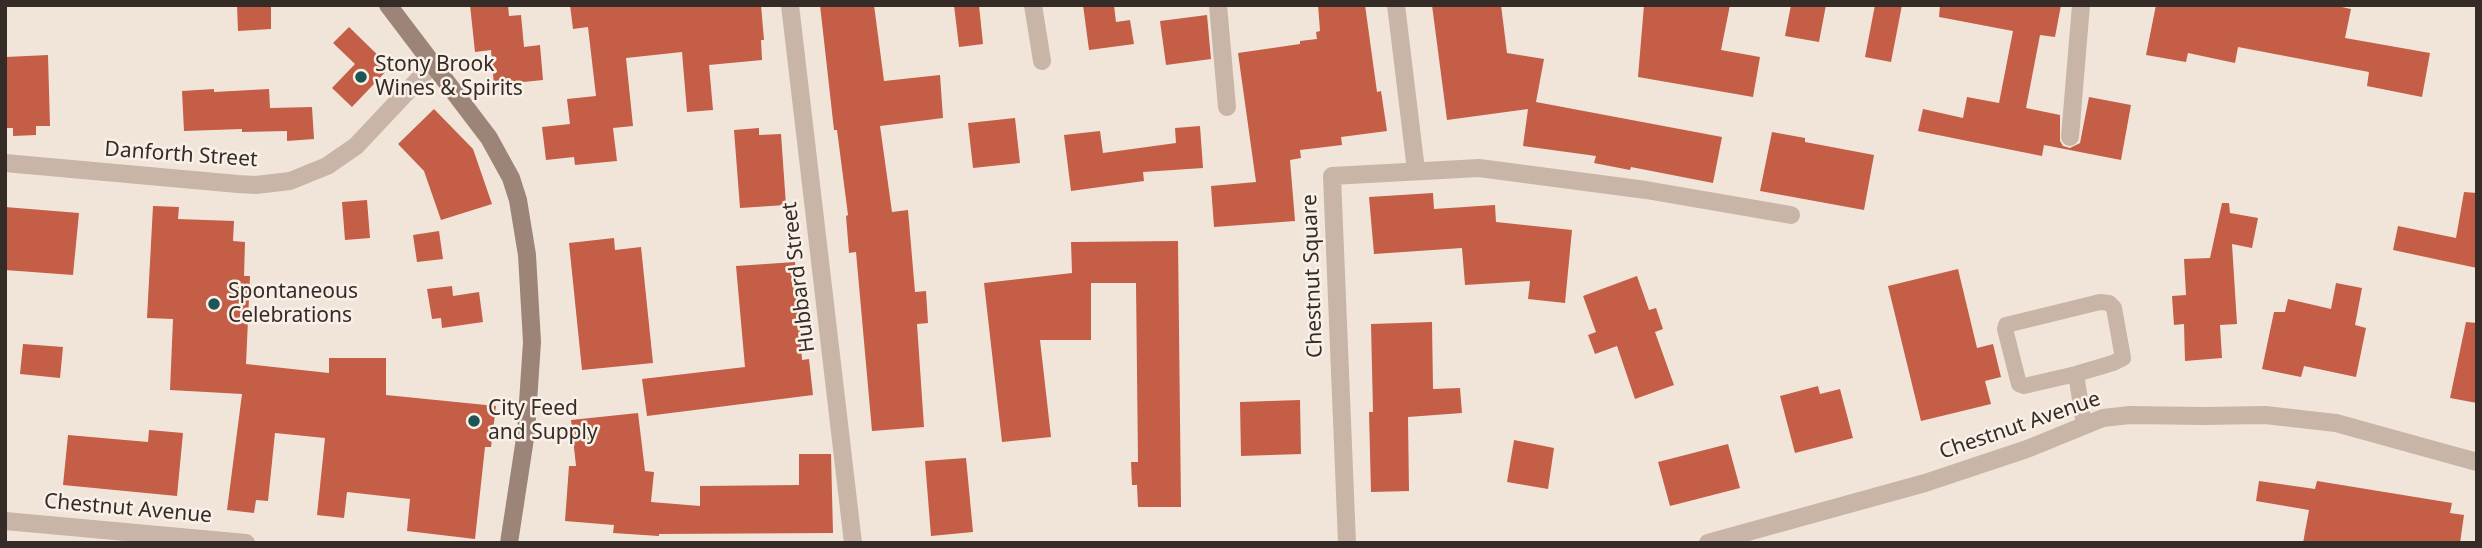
<!DOCTYPE html>
<html>
<head>
<meta charset="utf-8">
<style>
  body { margin:0 }
  #map { position:relative; width:2482px; height:548px; overflow:hidden; background:#f1e5da; font-family:"Noto Sans",sans-serif }
  canvas { display:block }
  .frame { position:absolute; inset:0; border:7px solid #352b27; pointer-events:none }
</style>
</head>
<body>
<div id="map">
<canvas width="2482" height="548"></canvas>
<div class="frame"></div>
</div>
<script>
const context = document.querySelector('canvas').getContext('2d');
context.lineJoin = 'round';
function fillPath(path, color) {
  context.fillStyle = color;
  context.fill(path, 'evenodd');
}
function poly(rows) {
  const path = new Path2D();
  for (const r of rows) {
    path.moveTo(r[0], r[1]);
    for (let i = 2; i < r.length; i += 2) path.lineTo(r[i], r[i + 1]);
  }
  return path;
}
function trace(path, color, width, dash) {
  context.strokeStyle = color;
  context.lineWidth = width;
  context.lineCap = dash ? 'butt' : 'round';
  context.setLineDash(dash || []);
  context.stroke(path);
}
function drawText(font, color, halo, rows, align = 'center') {
  context.font = font + ' "Noto Sans",sans-serif';
  context.lineWidth = 5;
  context.setLineDash([]);
  context.textBaseline = 'middle';
  context.strokeStyle = halo;
  context.fillStyle = color;
  for (const [text, x, y, turn = 0] of rows) {
    context.save();
    context.translate(x, y);
    context.rotate((+turn || 0) * Math.PI / 180);
    context.textAlign = isNaN(turn) ? turn : align;
    if (halo) context.strokeText(text, 0, 0);
    context.fillText(text, 0, 0);
    context.restore();
  }
}
const building = poly([
  [237,5,271,5,271,29,238,31],
  [470,5,508,5,509,16,521,15,524,47,540,45,543,80,494,85,491,50,475,52],
  [570,5,761,5,764,40,761,40,762,60,709,65,713,110,687,112,682,52,626,58,633,126,613,128,617,161,575,165,574,157,546,160,542,127,570,124,567,99,596,96,588,27,573,29],
  [820,5,874,5,884,81,940,75,943,118,880,126,892,212,908,210,915,292,926,291,928,323,917,324,924,427,872,431,856,252,849,253,846,216,848,215,837,130,834,130],
  [954,5,979,5,983,44,959,47],
  [1083,5,1114,5,1116,22,1130,20,1134,44,1089,50],
  [1318,5,1365,5,1377,92,1381,91,1387,131,1341,137,1342,145,1300,150,1301,158,1290,160,1295,221,1214,227,1211,186,1256,182,1238,53,1300,44,1300,41,1317,39,1316,32,1320,31],
  [1432,5,1501,5,1507,53,1544,59,1536,102,1722,137,1713,183,1631,167,1630,170,1594,163,1596,156,1523,146,1528,109,1447,120],
  [1644,5,1730,5,1721,50,1760,57,1753,97,1638,77],
  [1791,5,1826,5,1819,42,1785,36],
  [1875,5,1902,5,1891,62,1865,57],
  [1940,5,2061,5,2055,37,2040,35,2026,108,2060,115,2060,141,2063,146,2070,148,2080,143,2089,97,2131,105,2121,160,2044,145,2042,156,1918,131,1923,109,1963,118,1967,97,1999,103,2013,31,1939,17],
  [2156,5,2333,5,2351,9,2345,38,2430,53,2422,97,2367,86,2369,72,2238,47,2235,63,2188,53,2186,62,2146,55],
  [1207,15,1211,59,1166,65,1160,21],
  [349,27,390,67,352,107,332,88,355,64,333,43],
  [48,55,50,126,36,126,36,135,13,136,13,128,5,128,6,57],
  [214,89,214,92,269,89,270,108,312,107,314,139,287,141,287,131,242,132,242,129,184,131,182,91],
  [434,109,473,149,492,204,441,220,424,171,398,144],
  [1015,118,1020,163,973,168,968,123],
  [1200,126,1203,168,1143,172,1144,181,1071,191,1064,135,1100,131,1103,153,1176,143,1175,128],
  [759,128,759,135,781,134,786,205,740,208,734,130],
  [1772,132,1805,138,1805,142,1874,155,1864,210,1760,191],
  [2464,192,2477,193,2477,268,2393,250,2398,226,2456,238],
  [1433,193,1434,209,1495,205,1496,222,1572,230,1565,303,1528,299,1530,281,1465,285,1462,248,1374,254,1369,197],
  [367,200,370,238,345,240,342,202],
  [2222,203,2229,203,2230,213,2258,218,2252,248,2232,244,2237,324,2220,325,2222,358,2185,361,2184,324,2174,325,2172,296,2186,295,2184,259,2210,258],
  [153,206,179,207,178,219,234,221,233,241,245,242,244,276,250,276,246,364,329,373,329,358,386,358,386,395,496,406,491,447,485,447,475,539,407,531,410,499,347,492,344,518,317,515,325,438,275,433,268,501,256,500,254,513,227,510,242,394,170,390,173,319,147,318],
  [5,207,79,213,73,275,5,270],
  [439,231,443,259,417,262,413,235],
  [614,238,615,250,641,247,653,363,582,370,569,243],
  [1178,241,1181,507,1138,507,1137,485,1132,485,1131,462,1138,462,1136,283,1091,283,1091,340,1040,340,1051,437,1002,442,984,283,1072,273,1071,242],
  [795,262,802,360,809,359,813,395,647,416,642,379,745,367,736,266],
  [1958,269,1977,348,1993,344,2001,377,1985,381,1991,404,1921,421,1888,286],
  [1637,276,1649,310,1656,308,1663,329,1655,332,1674,385,1635,399,1617,346,1595,354,1588,335,1596,332,1583,296],
  [2336,283,2362,288,2355,325,2366,328,2356,377,2304,366,2301,377,2262,369,2274,312,2285,312,2288,299,2331,309],
  [452,286,453,296,479,292,483,322,442,328,441,318,432,319,427,289],
  [1432,322,1433,389,1460,388,1462,413,1408,417,1409,491,1371,492,1369,412,1373,412,1371,324],
  [2466,322,2477,323,2477,403,2450,398],
  [23,344,63,347,60,378,20,374],
  [1818,386,1820,394,1840,389,1853,438,1795,453,1780,396],
  [1300,400,1301,454,1241,456,1240,402],
  [638,413,645,471,654,472,651,502,700,506,700,486,799,485,799,454,831,454,833,533,659,534,659,536,613,533,614,525,565,521,569,466,576,466,571,420],
  [149,430,183,433,177,496,63,485,68,435,148,442],
  [1514,440,1554,448,1548,489,1507,482],
  [1728,444,1740,488,1670,506,1658,462],
  [966,458,973,532,931,536,925,461],
  [2259,481,2315,489,2317,481,2452,503,2450,513,2464,515,2460,543,2303,543,2309,510,2256,501]
]);
const lane = poly([
  [2100,302,2109,303,2114,308,2123,358,2113,363,2076,374,2024,386,2019,384,2005,329,2006,325,2100,302],
  [2076,374,2084,425]
]);
const street = poly([
  [790,5,853,543],
  [1033,5,1042,61],
  [1218,5,1227,107],
  [1396,5,1416,170],
  [2070,137,2081,5],
  [5,163,238,184,256,185,290,181,327,166,356,146,434,63],
  [5,521,246,543],
  [1347,543,1332,176,1479,168,1646,190,1791,215],
  [1708,543,1925,483,2027,449,2103,418,2130,415,2202,416,2265,415,2336,423,2477,462]
]);
const secondary = poly([
  [388,5,489,138,511,178,518,200,527,255,532,342,526,432,509,543]
]);
const markers = [
  [361,77,7,"#1d5556"],
  [214,304,7,"#1d5556"],
  [474,421,7,"#1d5556"]
];
const poiNames = [
  ["Stony Brook",375,65],
  ["Wines & Spirits",375,89],
  ["Spontaneous",228,292],
  ["Celebrations",228,316],
  ["City Feed",488,409],
  ["and Supply",488,433]
];
const streetNames = [
  ["Danforth Street",181,155,4],
  ["Chestnut Square",1313,276,-92],
  ["Hubbard Street",799,277,-97],
  ["Chestnut Avenue",2020,426,-19],
  ["Chestnut Avenue",128,509,5]
];
fillPath(building, '#c45e46');
trace(lane, '#c9b5a7', 16);
trace(street, '#c9b5a7', 18);
trace(secondary, '#9c8478', 18);
for (const [x, y, r, color] of markers) {
  const dot = new Path2D();
  dot.arc(x, y, r, 0, 2 * Math.PI);
  context.fillStyle = color;
  context.fill(dot);
  trace(dot, '#f9f0e7', 2.5);
}
drawText('21px', '#352b27', '#f9f0e7', poiNames, 'left');
drawText('21px', '#352b27', '#f9f0e7', streetNames);
</script>
</body>
</html>
